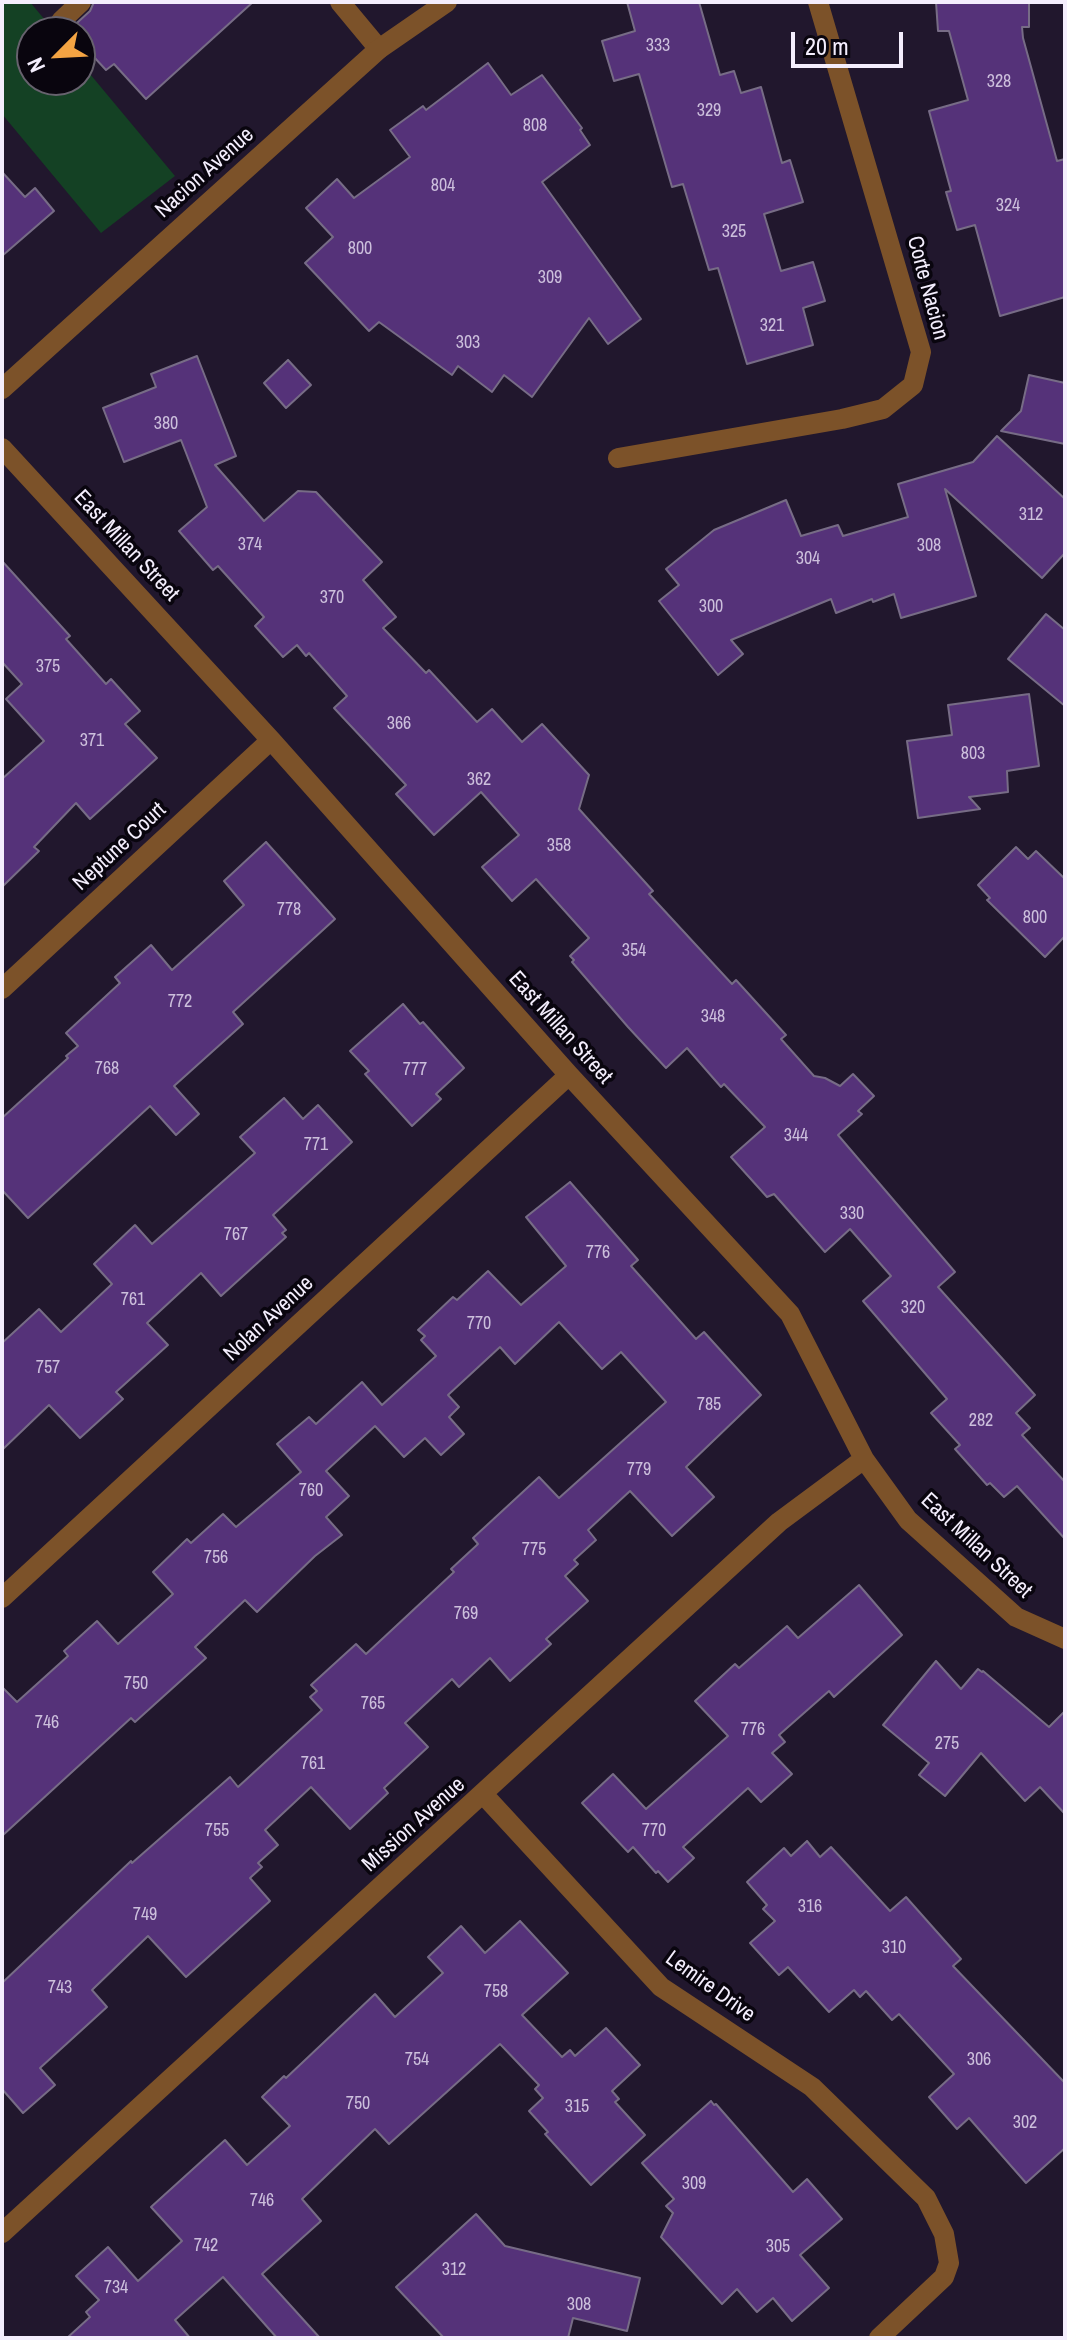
<!DOCTYPE html>
<html>
<head>
<meta charset="utf-8">
<style>
  body { margin:0 }
  #map { position:relative; width:1067px; height:2340px; overflow:hidden; background:#21172d; font-family:"Archivo Narrow",sans-serif }
  canvas { display:block }
  .frame { position:absolute; inset:0; border:4px solid #f4eefd; pointer-events:none }
  .north { position:absolute; left:16px; top:16px; width:80px; height:80px; box-sizing:border-box; background:#09050e; border:2px solid #67626e; border-radius:50%; rotate:246deg; font-size:22px; font-weight:700; line-height:32px; text-align:center; color:#f4eefd }
  .north::after { content:''; display:block; margin:auto; width:28px; height:36px; background:#f4a443; clip-path:polygon(50% 0,100% 100%,50% 72%,0 100%) }
  .scale { position:absolute; left:791px; top:32px; width:112px; height:36px; box-sizing:border-box; border:4px solid #f4eefd; border-top:0; padding-left:10px; font-size:24px; line-height:28px; white-space:nowrap; color:#f4eefd; -webkit-text-stroke:6px #09050e; paint-order:stroke }
</style>
</head>
<body>
<div id="map">
<canvas width="1067" height="2340"></canvas>
<div class="frame"></div>
<div class="north">N</div>
<div class="scale">20 m</div>
</div>
<script>
const context = document.querySelector('canvas').getContext('2d');
context.lineJoin = 'round';
function fillPath(path, color) {
  context.fillStyle = color;
  context.fill(path, 'evenodd');
}
function poly(rows) {
  const path = new Path2D();
  for (const r of rows) {
    path.moveTo(r[0], r[1]);
    for (let i = 2; i < r.length; i += 2) path.lineTo(r[i], r[i + 1]);
  }
  return path;
}
function trace(path, color, width, dash) {
  context.strokeStyle = color;
  context.lineWidth = width;
  context.lineCap = dash ? 'butt' : 'round';
  context.setLineDash(dash || []);
  context.stroke(path);
}
function drawText(font, color, halo, rows, align = 'center') {
  context.font = font + ' "Archivo Narrow",sans-serif';
  context.lineWidth = 7;
  context.setLineDash([]);
  context.textBaseline = 'middle';
  context.strokeStyle = halo;
  context.fillStyle = color;
  for (const [text, x, y, turn = 0] of rows) {
    context.save();
    context.translate(x, y);
    context.rotate((+turn || 0) * Math.PI / 180);
    context.textAlign = isNaN(turn) ? turn : align;
    if (halo) context.strokeText(text, 0, 0);
    context.fillText(text, 0, 0);
    context.restore();
  }
}
const green = poly([
  [2,2,30,2,55,32,32,32,32,80,80,80,80,62,175,176,101,233,2,114]
]);
const building = poly([
  [94,2,253,2,146,99,114,64,106,70,80,42,80,32,67,32,90,11,94,2],
  [627,2,699,2,720,75,734,71,741,93,761,87,782,163,790,160,803,202,764,214,781,271,813,262,825,301,803,308,813,345,747,364,718,268,709,270,683,184,672,187,639,74,614,81,602,41,635,31,627,2],
  [936,2,1029,2,1029,27,1022,27,1023,38,1057,161,1065,159,1065,297,1000,316,975,225,957,230,946,192,951,191,929,111,968,100,949,31,938,31,936,2],
  [488,63,511,95,542,75,582,128,580,130,590,145,542,182,641,319,608,344,589,318,532,397,504,375,492,392,458,366,452,375,379,322,369,331,305,263,333,237,306,208,337,179,354,198,410,157,390,130,423,106,426,110,488,63],
  [2,172,25,197,35,188,54,211,2,256,2,172],
  [197,356,236,456,215,465,264,521,298,491,316,492,382,562,363,580,396,617,383,628,426,673,429,670,477,722,492,709,522,742,542,724,589,775,579,809,653,891,649,894,732,984,736,980,786,1035,781,1039,814,1076,825,1078,840,1086,853,1074,874,1096,858,1111,862,1114,838,1135,955,1272,938,1287,1035,1395,1016,1413,1030,1428,1022,1435,1065,1482,1065,1539,1017,1486,1004,1497,990,1483,987,1485,955,1449,960,1445,931,1413,947,1399,863,1301,891,1276,850,1229,825,1252,774,1194,767,1197,731,1157,765,1127,724,1084,721,1087,687,1048,666,1068,628,1027,572,962,574,960,570,956,589,938,536,879,512,901,482,867,519,835,481,792,434,835,396,794,406,785,334,708,347,696,309,653,306,656,297,645,283,657,255,626,264,617,218,566,213,570,179,531,207,507,181,440,124,462,103,408,156,387,151,374,197,356],
  [288,360,311,385,286,408,264,383,288,360],
  [1029,375,1065,383,1065,444,1001,431,1021,411,1029,375],
  [997,436,1065,499,1065,553,1042,578,945,489,976,596,901,618,894,594,873,602,872,599,836,613,831,599,731,640,743,654,718,675,659,601,679,585,666,569,714,530,786,500,801,536,838,525,843,536,908,517,898,484,973,462,997,436],
  [2,561,70,636,66,639,106,684,111,679,140,711,125,724,157,758,90,819,76,803,34,847,39,851,2,887,2,779,44,741,6,699,22,684,2,662,2,561],
  [1046,614,1065,630,1065,706,1008,659,1046,614],
  [1029,694,1039,766,1007,771,1008,792,969,797,980,809,918,818,907,741,952,735,948,705,1029,694],
  [266,842,335,919,233,1012,243,1024,174,1086,199,1114,176,1135,150,1106,28,1218,2,1190,2,1118,68,1058,66,1056,78,1046,66,1033,120,983,115,977,151,945,172,970,244,905,224,881,266,842],
  [1016,847,1028,859,1036,851,1065,879,1065,936,1045,957,987,900,990,898,978,885,1016,847],
  [403,1004,420,1024,423,1022,464,1068,436,1094,441,1099,412,1126,365,1074,369,1071,350,1051,403,1004],
  [284,1098,303,1119,318,1105,352,1142,273,1215,286,1230,282,1233,286,1237,221,1296,201,1273,147,1323,168,1345,116,1392,123,1399,80,1438,49,1405,2,1450,2,1343,39,1309,61,1332,112,1284,94,1264,135,1225,152,1244,255,1153,240,1137,284,1098],
  [570,1182,638,1260,631,1266,696,1339,704,1332,761,1395,686,1467,714,1497,672,1536,630,1491,588,1530,596,1540,574,1560,578,1564,565,1576,588,1601,546,1639,551,1644,510,1681,490,1658,459,1687,452,1679,405,1723,428,1747,384,1788,388,1793,350,1829,311,1787,265,1830,278,1845,258,1863,262,1867,250,1878,270,1901,186,1977,148,1936,92,1990,107,2007,40,2068,55,2085,23,2113,2,2089,2,1983,131,1861,132,1863,230,1777,238,1787,322,1710,310,1697,317,1691,311,1685,356,1644,366,1654,454,1572,451,1569,478,1544,473,1538,539,1477,559,1498,666,1402,621,1352,602,1369,559,1322,515,1364,500,1347,448,1395,459,1407,449,1417,464,1434,441,1455,425,1438,404,1457,375,1426,326,1471,349,1496,326,1517,342,1535,315,1556,257,1612,245,1600,195,1647,206,1658,135,1722,131,1718,2,1836,2,1687,17,1702,68,1656,64,1651,97,1621,118,1644,173,1594,153,1572,187,1539,191,1543,223,1514,236,1527,301,1472,277,1444,309,1417,316,1424,362,1382,382,1405,436,1356,421,1340,425,1336,418,1330,453,1297,457,1300,488,1271,521,1305,566,1266,526,1217,570,1182],
  [859,1585,902,1635,834,1697,829,1691,779,1735,785,1742,772,1753,792,1774,761,1802,748,1788,683,1847,694,1858,668,1882,658,1871,656,1873,633,1847,628,1852,582,1803,613,1774,646,1809,728,1736,695,1701,735,1664,739,1668,787,1626,798,1638,859,1585],
  [936,1661,961,1689,978,1669,982,1672,983,1671,1049,1727,1065,1711,1065,1814,1040,1787,1025,1801,981,1753,945,1796,919,1775,929,1763,883,1725,936,1661],
  [807,1841,820,1857,831,1847,890,1911,906,1897,961,1959,953,1966,1065,2083,1065,2148,1026,2183,969,2118,957,2129,929,2097,954,2074,899,2014,892,2020,866,1991,860,1997,854,1990,829,2012,788,1967,779,1975,750,1943,775,1921,763,1909,767,1905,747,1882,784,1848,791,1856,807,1841],
  [520,1921,568,1973,522,2015,562,2057,570,2050,575,2056,606,2028,640,2065,612,2091,619,2099,615,2102,645,2135,591,2185,545,2134,548,2132,529,2111,543,2098,535,2089,539,2085,500,2044,389,2144,375,2129,302,2199,321,2221,262,2274,320,2338,277,2338,223,2277,175,2320,190,2338,67,2338,90,2317,86,2312,99,2300,76,2276,108,2247,138,2281,182,2241,151,2207,225,2140,247,2165,290,2126,262,2097,284,2076,286,2078,375,1994,395,2017,443,1973,428,1957,461,1926,485,1953,520,1921],
  [711,2101,714,2105,716,2104,793,2192,807,2179,842,2219,800,2255,829,2288,792,2321,773,2298,757,2312,737,2289,722,2304,661,2237,673,2213,666,2206,674,2199,642,2163,711,2101],
  [476,2214,505,2246,640,2278,627,2331,573,2318,568,2338,444,2338,396,2287,476,2214]
]);
const minor = poly([
  [340,2,379,49],
  [61,21,81,2],
  [2,448,271,740,569,1075,790,1314,864,1459,908,1520,1016,1617,1065,1639],
  [618,458,842,419,883,409,913,385,921,352,818,2],
  [2,989,271,740],
  [2,1598,569,1075],
  [483,1794,661,1987,812,2087,926,2198,944,2234,949,2263,944,2277,879,2338],
  [2,2233,779,1522,864,1459]
]);
const tertiary = poly([
  [2,389,379,49,447,2]
]);
const numberNames = [
  ["333",658,46],
  ["328",999,82],
  ["329",709,111],
  ["808",535,126],
  ["804",443,186],
  ["324",1008,206],
  ["325",734,232],
  ["800",360,249],
  ["309",550,278],
  ["321",772,326],
  ["303",468,343],
  ["380",166,424],
  ["312",1031,515],
  ["374",250,545],
  ["308",929,546],
  ["304",808,559],
  ["370",332,598],
  ["300",711,607],
  ["375",48,667],
  ["366",399,724],
  ["371",92,741],
  ["803",973,754],
  ["362",479,780],
  ["358",559,846],
  ["778",289,910],
  ["800",1035,918],
  ["354",634,951],
  ["772",180,1002],
  ["348",713,1017],
  ["768",107,1069],
  ["777",415,1070],
  ["344",796,1136],
  ["771",316,1145],
  ["330",852,1214],
  ["767",236,1235],
  ["776",598,1253],
  ["761",133,1300],
  ["320",913,1308],
  ["770",479,1324],
  ["757",48,1368],
  ["785",709,1405],
  ["282",981,1421],
  ["779",639,1470],
  ["760",311,1491],
  ["775",534,1550],
  ["756",216,1558],
  ["769",466,1614],
  ["750",136,1684],
  ["765",373,1704],
  ["746",47,1723],
  ["776",753,1730],
  ["275",947,1744],
  ["761",313,1764],
  ["755",217,1831],
  ["770",654,1831],
  ["316",810,1907],
  ["749",145,1915],
  ["310",894,1948],
  ["743",60,1988],
  ["758",496,1992],
  ["754",417,2060],
  ["306",979,2060],
  ["750",358,2104],
  ["315",577,2107],
  ["302",1025,2123],
  ["309",694,2184],
  ["746",262,2201],
  ["742",206,2246],
  ["305",778,2247],
  ["312",454,2270],
  ["734",116,2288],
  ["308",579,2305]
];
const streetNames = [
  ["Nacion Avenue",205,173,-42],
  ["Corte Nacion",927,288,75],
  ["East Millan Street",126,546,47],
  ["Neptune Court",120,847,-43],
  ["East Millan Street",560,1028,48],
  ["Nolan Avenue",269,1319,-43],
  ["East Millan Street",976,1546,43],
  ["Mission Avenue",414,1825,-42],
  ["Lemire Drive",710,1987,36]
];
fillPath(green, '#144124');
fillPath(building, '#553279');
trace(building, '#776c86', 2);
trace(minor, '#7c5229', 20);
trace(tertiary, '#7c5229', 20);
drawText('18px', '#ccbfdc', null, numberNames);
drawText('22px', '#f4eefd', '#09050e', streetNames);
</script>
</body>
</html>
